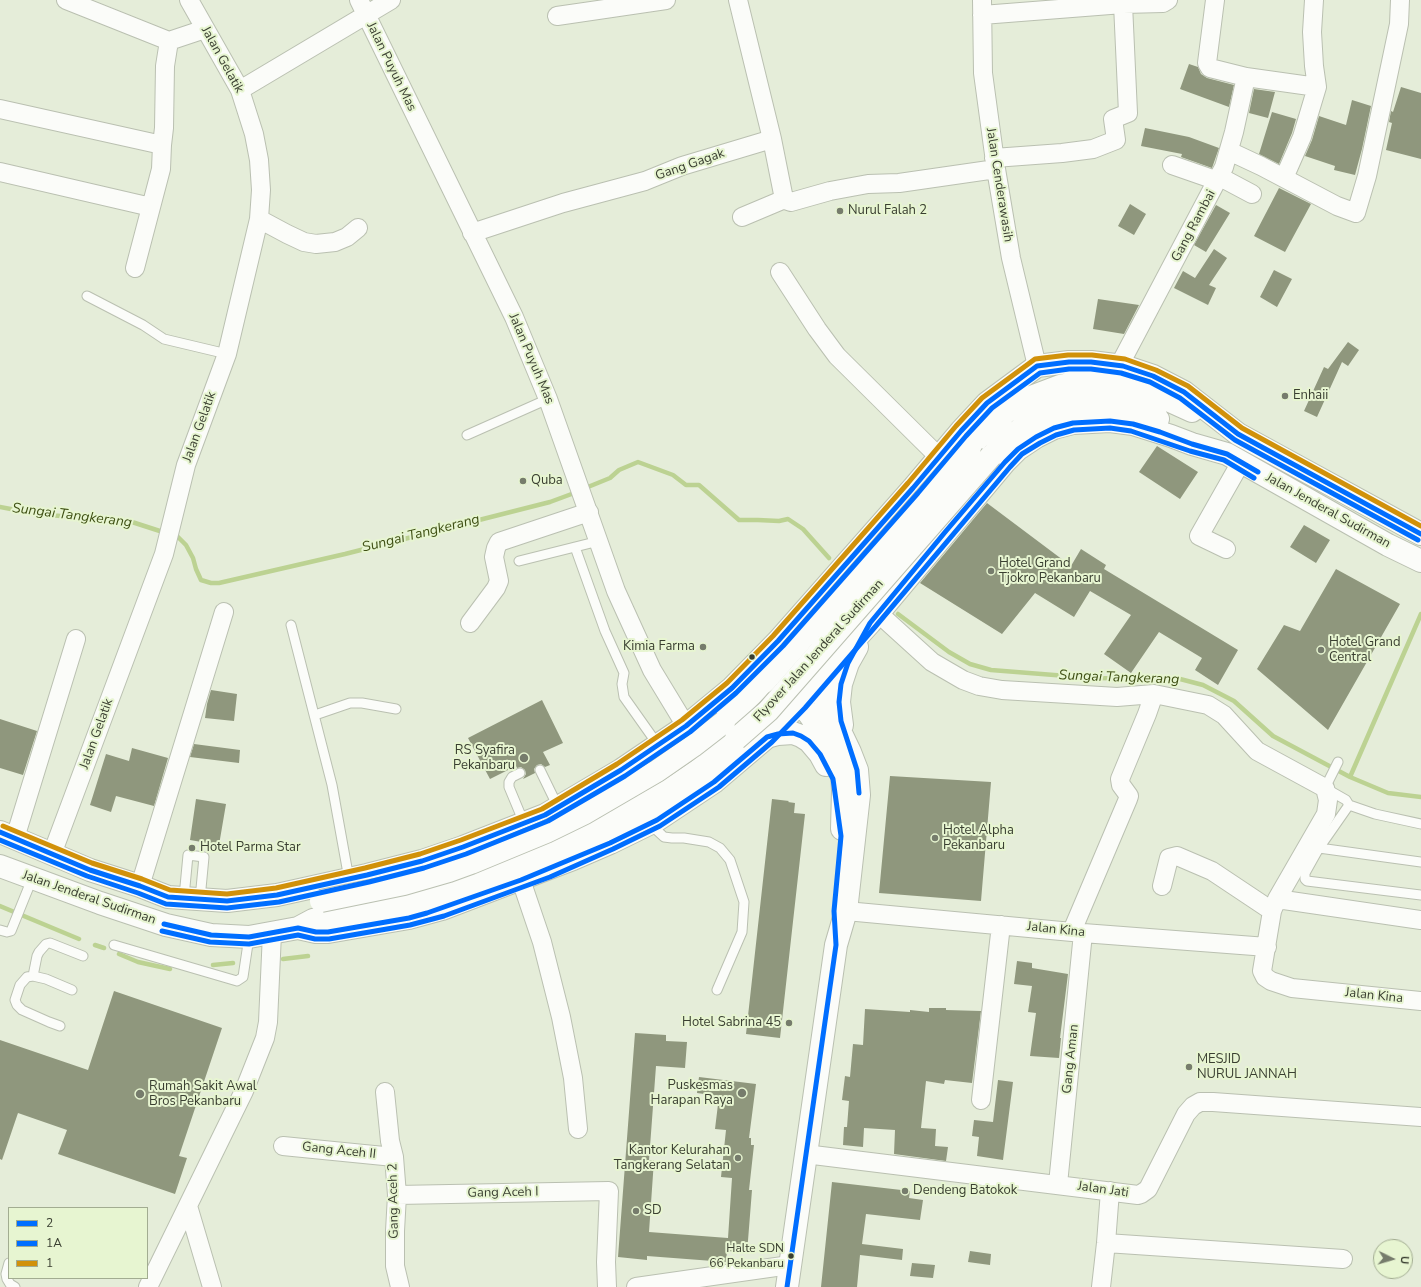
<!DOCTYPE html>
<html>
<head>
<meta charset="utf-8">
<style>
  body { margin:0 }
  #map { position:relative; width:1421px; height:1287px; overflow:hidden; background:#e5edd9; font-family:"Nunito Sans",sans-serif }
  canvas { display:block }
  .legend { position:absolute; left:8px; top:1207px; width:140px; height:72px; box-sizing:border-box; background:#e7f5d1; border:1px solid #a2ac91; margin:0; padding:5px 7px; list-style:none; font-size:12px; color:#3a3f31 }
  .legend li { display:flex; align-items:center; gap:8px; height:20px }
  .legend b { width:20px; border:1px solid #a2ac91 }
  .north { position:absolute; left:1373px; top:1239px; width:40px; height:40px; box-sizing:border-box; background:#e7f5d1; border:1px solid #a2ac91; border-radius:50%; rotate:95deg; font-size:11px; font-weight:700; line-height:16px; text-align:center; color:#3a3f31 }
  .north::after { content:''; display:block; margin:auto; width:14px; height:18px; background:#767c6c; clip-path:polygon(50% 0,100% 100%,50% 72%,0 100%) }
</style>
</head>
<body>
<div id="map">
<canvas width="1421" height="1287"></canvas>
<ul class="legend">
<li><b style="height:5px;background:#006eff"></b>2</li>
<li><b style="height:5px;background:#006eff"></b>1A</li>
<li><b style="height:5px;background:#d1910a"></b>1</li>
</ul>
<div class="north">U</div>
</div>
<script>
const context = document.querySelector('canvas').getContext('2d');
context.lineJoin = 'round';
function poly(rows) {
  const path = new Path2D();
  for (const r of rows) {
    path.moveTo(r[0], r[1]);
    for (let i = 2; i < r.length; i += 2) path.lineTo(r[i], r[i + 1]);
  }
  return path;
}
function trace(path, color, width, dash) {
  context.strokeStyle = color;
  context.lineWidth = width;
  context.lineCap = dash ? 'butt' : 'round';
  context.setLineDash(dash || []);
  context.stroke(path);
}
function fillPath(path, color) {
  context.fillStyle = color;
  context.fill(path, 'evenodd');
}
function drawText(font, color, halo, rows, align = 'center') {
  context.font = font + ' "Nunito Sans",sans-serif';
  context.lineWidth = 4;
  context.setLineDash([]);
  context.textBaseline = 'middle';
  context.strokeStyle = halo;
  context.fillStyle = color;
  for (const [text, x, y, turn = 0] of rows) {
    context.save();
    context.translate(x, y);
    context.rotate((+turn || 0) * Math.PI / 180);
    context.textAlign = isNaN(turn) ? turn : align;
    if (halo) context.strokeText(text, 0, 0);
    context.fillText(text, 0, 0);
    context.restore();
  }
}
const stream = poly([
  [583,489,610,478,619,470,638,462,673,475,686,485,699,485,739,520,758,520,779,521,788,519,803,529,829,558],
  [0,507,37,514,132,522,166,533],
  [173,535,177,536,186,545,193,558,196,569,201,580,211,583,219,583,345,554,550,502,577,492],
  [898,614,949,652,970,664,991,670,1092,678,1180,679,1203,685,1234,701,1273,736,1350,777,1388,793,1421,797],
  [1350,777,1421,614],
  [0,906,79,939],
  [95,945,104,948],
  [119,954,138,962,170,969],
  [283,959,308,956],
  [213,965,233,963]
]);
const building = poly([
  [1189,64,1198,67,1201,74,1207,78,1234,85,1229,107,1180,89],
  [1401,87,1421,93,1421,159,1386,150,1392,123,1389,122,1391,111,1393,112],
  [1254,89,1275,92,1268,118,1249,113],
  [1352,100,1371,106,1362,149,1355,175,1334,170,1335,166,1305,156,1312,140,1319,116,1346,125],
  [1272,112,1296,119,1292,133,1279,164,1259,154],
  [1145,128,1189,137,1219,148,1212,168,1181,157,1182,154,1141,146],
  [1279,188,1311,204,1285,252,1254,236],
  [1130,204,1146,214,1134,235,1118,226],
  [1216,205,1230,213,1206,252,1194,245],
  [1214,249,1227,258,1209,285,1216,288,1208,305,1174,288,1183,271,1195,278],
  [1274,270,1292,279,1277,307,1260,297],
  [1098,299,1139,305,1124,334,1093,329],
  [1348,342,1359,350,1348,366,1342,362,1317,417,1304,411,1324,367,1328,369],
  [1157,446,1198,472,1180,499,1139,472],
  [987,503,1071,566,1081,549,1106,565,1104,569,1238,650,1218,685,1195,670,1202,658,1159,632,1131,673,1104,654,1131,615,1090,591,1074,617,1035,593,1002,634,920,583],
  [1304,525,1330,540,1316,563,1290,547],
  [1336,569,1400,604,1328,730,1257,669,1284,625,1300,631],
  [211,690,237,694,234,721,205,718,207,704],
  [542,700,563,743,543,752,550,765,545,767,541,764,537,765,534,769,535,773,523,779,526,774,525,770,521,767,517,768,516,766,490,779,468,738],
  [0,719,37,731,23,775,0,768],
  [194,744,240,750,239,763,190,757],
  [132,748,168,758,154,806,116,796,111,812,90,805,106,754,129,761],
  [890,776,991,782,981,901,879,893],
  [196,799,226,804,219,845,190,840],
  [772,799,789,801,788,802,795,803,794,813,805,814,780,1038,746,1034],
  [1017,961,1032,963,1032,968,1068,974,1060,1038,1061,1038,1059,1058,1030,1056,1036,1013,1028,1012,1032,986,1014,984],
  [114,991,222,1028,179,1156,187,1158,175,1194,58,1154,67,1130,18,1113,2,1160,0,1159,0,1040,88,1070],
  [929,1008,946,1008,946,1010,981,1011,972,1083,945,1080,944,1084,926,1081,921,1128,936,1129,935,1146,948,1147,946,1161,894,1154,895,1130,864,1128,863,1147,843,1145,844,1127,847,1127,849,1101,842,1100,845,1076,850,1077,853,1044,863,1045,865,1009,910,1012,910,1010,929,1012],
  [635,1033,666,1035,666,1041,687,1042,685,1068,656,1066,649,1160,654,1160,649,1232,728,1238,732,1178,721,1177,726,1130,715,1129,719,1096,697,1093,699,1077,756,1084,749,1138,751,1138,751,1145,754,1145,749,1190,752,1190,747,1253,727,1251,726,1262,647,1256,647,1260,618,1257],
  [998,1080,1013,1082,1003,1160,977,1156,979,1137,972,1136,974,1120,993,1122],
  [832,1182,910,1191,909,1198,923,1200,920,1220,866,1214,862,1244,903,1249,902,1260,860,1255,857,1287,821,1287],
  [970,1251,991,1254,990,1265,968,1262],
  [912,1263,935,1265,933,1278,910,1276]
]);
const service = poly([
  [87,296,143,325,164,339,227,354],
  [467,435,548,399],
  [575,547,605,631,624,673,622,684,624,697,658,745],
  [519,561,599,541],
  [291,625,332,785,349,879],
  [315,715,350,703,362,703,396,709],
  [1338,762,1325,788,1346,800,1349,805,1375,814,1421,824],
  [540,770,558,807],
  [520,773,512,777,509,782,509,787,524,823],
  [1349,805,1319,848,1305,873,1305,879,1307,881,1421,895],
  [650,824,664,837,672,838,684,838,709,842,720,848,730,860,744,902,742,932,717,990],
  [1319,848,1421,862],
  [184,897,188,855,204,857,200,899],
  [0,930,7,932,11,931,32,879],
  [114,945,237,981,243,977,249,937],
  [33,976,37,956,39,952,46,944,50,943,83,956],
  [60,1026,49,1022,22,1010,17,1005,15,1000,20,985,27,977,33,976,46,979,72,990],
  [9,1263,6,1274,7,1279,10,1284,15,1287]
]);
const minor = poly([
  [66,0,169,41,205,29],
  [359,0,514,317,548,399,616,591,652,670,686,726],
  [982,0,983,73,996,169,1011,258,1037,366],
  [1215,0,1207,63,1210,68,1246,77,1317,87],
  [982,15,1123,4,1163,3,1168,0],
  [557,16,666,0],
  [240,90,391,0],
  [0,109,162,145],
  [1229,151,1261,166,1337,206,1356,213,1367,176,1399,24,1400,0],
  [994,158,1062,153,1093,149,1116,140,1113,119,1128,113,1123,4],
  [1172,165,1218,181],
  [0,172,151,207],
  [1220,177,1252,194],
  [1284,178,1302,137,1317,87,1314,66,1312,32,1314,0],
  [782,199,791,202,830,191,868,184,899,183,996,169],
  [742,217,780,201,782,199,783,194,772,139],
  [259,219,287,234,304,242,316,244,335,242,347,237,358,228],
  [472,233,563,203,645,181,682,166,772,139,738,0],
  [135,268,161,169,162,145,164,128,165,66,169,41],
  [780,272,817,329,837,356,939,457],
  [1119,366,1224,167,1234,132,1246,77],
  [1226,549,1199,536,1241,462],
  [878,613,932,662,963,680,979,686,1002,690,1117,697,1154,694,1208,705,1224,715,1257,751,1325,788,1328,800,1326,814,1277,899,1272,911,1262,971,1265,977,1271,981,1292,988,1421,1001],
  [470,623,496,588,499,581,494,557,496,548,499,542,589,512],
  [15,838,76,639],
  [52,854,164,554,186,465,227,354,259,219,261,190,259,160,254,134,240,90,189,0],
  [521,880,542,942,561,1017,573,1078,578,1129],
  [140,886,224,612],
  [1162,886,1169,858,1177,856,1212,871,1272,911],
  [1277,899,1421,920],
  [846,911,1083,933,1267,947],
  [1072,931,1128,799,1129,796,1121,785,1120,779,1147,714,1154,694],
  [385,1092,390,1141,394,1157,397,1195,395,1231,395,1266,400,1287],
  [981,1100,1001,925],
  [283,1146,394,1157],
  [805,1154,1138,1195,1141,1194,1148,1189,1186,1114,1193,1106,1200,1102,1213,1102,1421,1117],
  [1058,1184,1083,933],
  [397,1195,609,1191,606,1262,607,1287],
  [188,1206,212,1287],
  [1106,1243,1343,1259],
  [148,1287,244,1091,265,1038,268,1022,272,933],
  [636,1287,790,1265],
  [1101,1287,1106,1243,1110,1191]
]);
const primary = poly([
  [970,447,987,429,1006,412,1031,397,1060,386,1079,382,1099,381,1127,385,1143,390,1170,401,1192,411],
  [996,451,1006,440,1031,421,1052,411,1073,404,1090,402,1116,404,1139,411,1158,419],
  [789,692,809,714,833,749,839,763,842,775,843,790,842,829],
  [724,722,764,682],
  [842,725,839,702,841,684,848,663,857,647],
  [767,737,778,734,793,733,801,736,809,741,820,754,826,765],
  [0,832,90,870,140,886,168,897,227,901,277,895,367,875,422,861,463,847,545,815,621,770,686,726,732,688,778,641,913,488,961,431,987,403,1037,366,1069,362,1091,362,1123,366,1153,376,1184,392,1238,434,1421,534],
  [0,866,100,903,166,925,211,935,249,937,298,928,316,932,328,932,409,918,442,909,573,859,610,843,657,820,714,782,767,737,800,703,849,646,870,623,1005,462,1018,449,1036,437,1054,428,1073,423,1110,421,1133,424,1171,436,1192,444,1227,454,1388,545,1421,561],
  [298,928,313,920,326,917,397,903,440,892,478,879,557,849,615,821,669,790,700,769,736,739],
  [787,1287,836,945,846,911,859,795,857,770,850,752,817,683,808,673]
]);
const primaryBridge = poly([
  [764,682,970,447],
  [736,739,768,711,991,456],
  [321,901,404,884,449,871,471,863,546,832,585,813,657,771,693,746,724,722]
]);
const bus1 = poly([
  [859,793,857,770,841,721,839,702,841,684,848,663,870,623,946,531,1005,462,1018,449,1036,437,1054,428,1073,423,1110,421,1133,424,1160,432,1192,444,1227,454,1258,472],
  [0,832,90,870,140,886,168,897,227,901,277,895,367,875,422,861,463,847,545,815,621,770,686,726,732,688,778,641,913,488,961,431,987,403,1037,366,1069,362,1091,362,1123,366,1153,376,1184,392,1238,434,1421,534],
  [164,924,211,935,249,937,298,928,316,932,328,932,409,918,427,913,521,880,610,843,657,820,714,782,767,737,778,734,793,733,801,736,809,741,820,754,833,779,841,836,834,911,836,945,787,1287]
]);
const bus2 = poly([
  [0,840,87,876,138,893,166,904,227,908,279,902,369,882,424,868,466,854,548,821,625,776,690,732,736,693,783,646,918,493,966,436,992,408,1040,373,1069,369,1091,369,1121,373,1150,382,1180,398,1235,440,1418,540],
  [162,931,210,942,249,944,298,935,315,939,329,939,410,925,444,916,550,877,613,849,660,826,719,787,772,742,805,708,875,627,1010,467,1022,454,1040,443,1056,435,1074,430,1110,428,1131,431,1190,451,1224,460,1254,478]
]);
const bus3 = poly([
  [3,826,92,863,142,879,170,890,227,894,276,888,365,868,420,854,461,840,542,809,617,764,682,720,727,683,773,636,908,483,956,426,982,398,1035,359,1068,355,1092,355,1125,359,1156,370,1188,386,1242,428,1421,526]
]);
const markers = [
  [840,211,4,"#767c6c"],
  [1285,396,4,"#767c6c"],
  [523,481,4,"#767c6c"],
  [991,571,4,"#767c6c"],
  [703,647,4,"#767c6c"],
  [1321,650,4,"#767c6c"],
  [752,657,3.5,"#3a3f31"],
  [524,758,5,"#767c6c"],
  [935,838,4,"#767c6c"],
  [192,848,4,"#767c6c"],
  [789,1023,4,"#767c6c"],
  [1189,1067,4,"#767c6c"],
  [742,1093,5,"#767c6c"],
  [140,1094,5,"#767c6c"],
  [738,1158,4,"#767c6c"],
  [905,1191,4,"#767c6c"],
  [636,1211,4,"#767c6c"],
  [791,1256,3.5,"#3a3f31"]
];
const busNames = [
  ["Halte SDN",784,1249],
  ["66 Pekanbaru",784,1264]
];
const streetNames = [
  ["Jalan Gelatik",222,60,61],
  ["Jalan Puyuh Mas",391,67,64],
  ["Gang Gagak",690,165,-19],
  ["Jalan Cenderawasih",999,185,81],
  ["Gang Rambai",1194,226,-62],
  ["Jalan Puyuh Mas",531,359,67],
  ["Jalan Gelatik",200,427,-70],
  ["Jalan Jenderal Sudirman",1328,511,29],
  ["Flyover Jalan Jenderal Sudirman",819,651,-48],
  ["Jalan Gelatik",97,734,-70],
  ["Jalan Jenderal Sudirman",89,898,19],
  ["Jalan Kina",1056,930,6],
  ["Jalan Kina",1374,996,6],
  ["Gang Aman",1071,1059,-84],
  ["Gang Aceh II",339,1151,6],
  ["Jalan Jati",1103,1190,8],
  ["Gang Aceh I",503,1193,-1],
  ["Gang Aceh 2",394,1201,-91]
];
const poiNames = [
  ["Nurul Falah 2",848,211],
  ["Enhaii",1293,396],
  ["Quba",531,481],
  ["Hotel Grand",999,564],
  ["Tjokro Pekanbaru",999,579],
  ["Hotel Grand",1329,643],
  ["Central",1329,658],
  ["Kimia Farma",695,647,"right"],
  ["RS Syafira",515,751,"right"],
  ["Pekanbaru",515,766,"right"],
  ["Hotel Alpha",943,831],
  ["Pekanbaru",943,846],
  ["Hotel Parma Star",200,848],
  ["Hotel Sabrina 45",781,1023,"right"],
  ["MESJID",1197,1060],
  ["NURUL JANNAH",1197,1075],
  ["Puskesmas",733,1086,"right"],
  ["Harapan Raya",733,1101,"right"],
  ["Rumah Sakit Awal",149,1087],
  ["Bros Pekanbaru",149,1102],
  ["Kantor Kelurahan",730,1151,"right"],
  ["Tangkerang Selatan",730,1166,"right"],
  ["Dendeng Batokok",913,1191],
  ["SD",644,1211]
];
const waterNames = [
  ["Sungai Tangkerang",72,516,7],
  ["Sungai Tangkerang",421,534,-14],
  ["Sungai Tangkerang",1119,678,2]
];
trace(stream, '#bcd292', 4.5);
fillPath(building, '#8f977d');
trace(service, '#bac0b1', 11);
trace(minor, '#bac0b1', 20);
trace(primary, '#bac0b1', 24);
trace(service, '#fbfcf9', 9);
trace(minor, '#fbfcf9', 18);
trace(primary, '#fbfcf9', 22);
trace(primaryBridge, '#bac0b1', 24, []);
trace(primaryBridge, '#fbfcf9', 22);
trace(bus1, '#006eff', 5);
trace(bus2, '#006eff', 5);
trace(bus3, '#d1910a', 5);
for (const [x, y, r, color] of markers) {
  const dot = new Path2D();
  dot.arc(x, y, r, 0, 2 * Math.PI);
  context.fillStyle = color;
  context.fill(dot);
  trace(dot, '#e7f5d1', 1.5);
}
drawText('12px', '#3a3f31', '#e7f5d1', busNames, 'right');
drawText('13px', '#3a3f31', '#e7f5d1', streetNames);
drawText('13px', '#3a3f31', '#e7f5d1', poiNames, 'left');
drawText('italic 14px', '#3e4f13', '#e7f5d1', waterNames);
</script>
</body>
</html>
